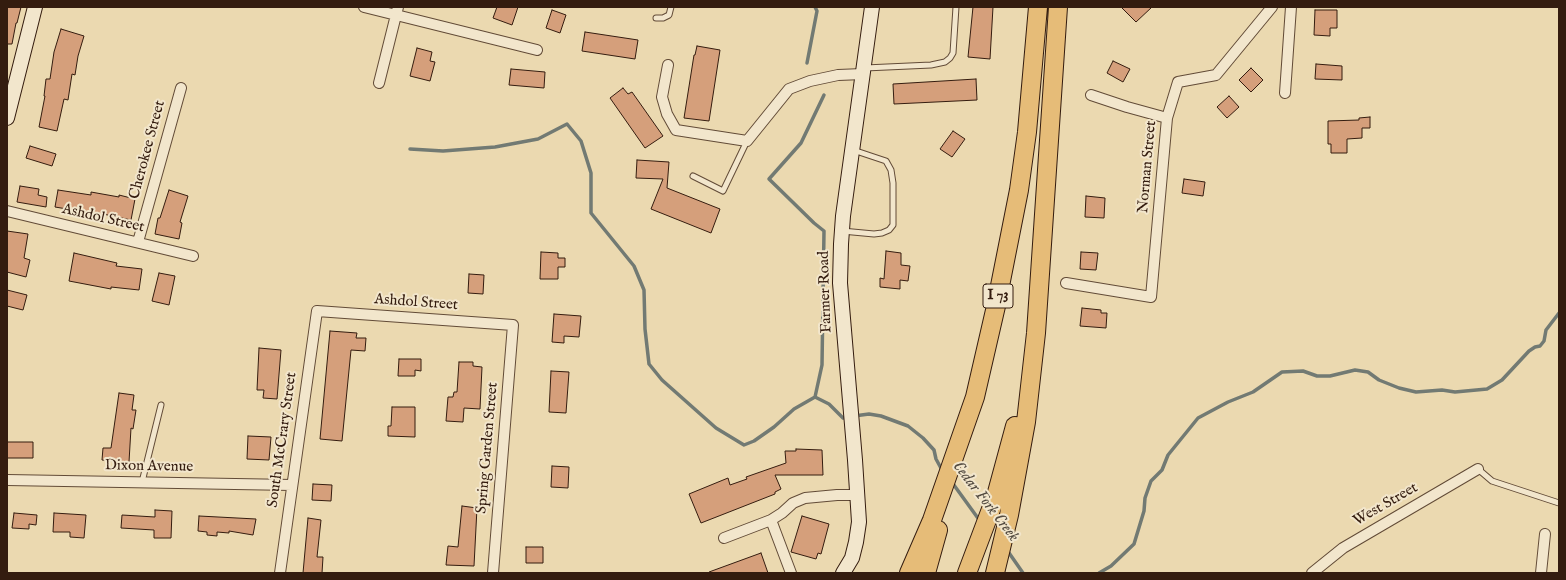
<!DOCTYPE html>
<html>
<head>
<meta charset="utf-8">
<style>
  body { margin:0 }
  #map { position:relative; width:1566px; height:580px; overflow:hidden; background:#ebd9b0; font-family:"IM FELL English",serif }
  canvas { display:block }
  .frame { position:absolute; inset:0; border:8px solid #341c0f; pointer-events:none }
</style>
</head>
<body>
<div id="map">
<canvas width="1566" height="580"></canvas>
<div class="frame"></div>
</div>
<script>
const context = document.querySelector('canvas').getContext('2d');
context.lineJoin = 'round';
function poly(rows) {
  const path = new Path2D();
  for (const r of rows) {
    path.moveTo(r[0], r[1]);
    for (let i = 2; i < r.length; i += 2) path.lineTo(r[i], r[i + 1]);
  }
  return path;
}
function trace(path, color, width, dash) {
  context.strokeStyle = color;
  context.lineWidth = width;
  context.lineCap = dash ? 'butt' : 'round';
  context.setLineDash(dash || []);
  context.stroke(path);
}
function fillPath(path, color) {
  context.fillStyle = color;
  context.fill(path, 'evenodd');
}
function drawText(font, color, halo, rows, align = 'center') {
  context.font = font + ' "IM FELL English",serif';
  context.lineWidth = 4;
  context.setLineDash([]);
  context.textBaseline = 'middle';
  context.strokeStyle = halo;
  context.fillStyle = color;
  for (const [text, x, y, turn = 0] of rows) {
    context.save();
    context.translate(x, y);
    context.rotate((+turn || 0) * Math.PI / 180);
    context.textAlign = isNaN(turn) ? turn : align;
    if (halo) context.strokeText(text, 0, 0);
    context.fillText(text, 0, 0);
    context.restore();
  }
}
const stream = poly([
  [807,63,817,11,815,7],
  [410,149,443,151,495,147,538,139,567,124,581,141,591,173,591,213,634,266,644,290,645,329,649,364,662,380,716,428,744,445,754,441,774,427,794,409,815,397,829,404,843,418,847,418],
  [815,397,822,365,824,231,814,223,769,179,801,143,824,95],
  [854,416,869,414,881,416,908,426,923,438,934,450,936,459,942,470],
  [951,481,980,521],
  [1007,550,1023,573],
  [1099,573,1111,566,1134,544,1144,511,1145,498,1151,481,1162,470,1168,455,1198,418,1228,402,1253,392,1282,372,1303,371,1317,376,1330,376,1355,370,1368,372,1379,380,1399,388,1416,392,1442,390,1455,392,1487,389,1502,380,1529,351,1535,347,1540,346,1544,341,1546,330,1559,313]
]);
const building = poly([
  [7,7,21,7,17,23,16,23,12,44,7,44,7,7],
  [497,7,518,7,512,25,493,18,497,7],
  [973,7,993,7,990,59,968,57,973,7],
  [1121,7,1152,7,1136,22,1121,7],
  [552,10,566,15,560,33,546,28,552,10],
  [1315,10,1337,10,1337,28,1330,28,1330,36,1314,35,1315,10],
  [61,29,84,36,78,56,75,75,72,74,68,100,64,99,57,131,39,127,45,96,44,96,46,79,50,79,54,52,61,29],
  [585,32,638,40,635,59,582,51,585,32],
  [697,46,720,50,709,121,684,118,694,55,695,55,697,46],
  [417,48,432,52,430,61,435,62,430,81,410,76,417,48],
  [1113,61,1130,69,1123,82,1107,73,1113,61],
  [1316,64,1342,66,1342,80,1315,79,1316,64],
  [1251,68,1263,80,1251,92,1239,80,1251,68],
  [511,69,545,72,544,88,509,85,511,69],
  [976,79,977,100,894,104,893,84,976,79],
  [623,88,628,94,632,92,663,136,645,148,610,98,623,88],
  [1229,96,1239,107,1227,118,1217,107,1229,96],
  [1370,117,1370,128,1362,128,1362,138,1347,139,1347,153,1331,153,1331,144,1328,144,1328,121,1359,120,1359,118,1370,117],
  [953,131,965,139,952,157,940,149,953,131],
  [30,146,56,154,52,166,26,158,30,146],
  [637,160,669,162,667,188,720,209,711,233,651,209,663,179,636,178,637,160],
  [1184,179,1205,182,1203,196,1182,193,1184,179],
  [20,186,39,189,38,195,47,197,46,207,17,202,20,186],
  [58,190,91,195,91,192,119,197,119,195,135,199,131,220,103,214,103,215,55,207,58,190],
  [169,190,188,196,180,222,182,223,179,239,155,234,158,218,160,218,169,190],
  [1086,196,1105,198,1104,218,1085,217,1086,196],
  [7,231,28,234,24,258,30,260,26,277,7,272,7,231],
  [886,251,901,253,901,265,910,266,908,281,900,280,900,289,880,287,880,278,884,279,886,251],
  [541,252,558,253,558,258,565,258,565,267,558,267,558,279,540,279,541,252],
  [1081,252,1098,253,1096,270,1080,269,1081,252],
  [74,253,117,263,116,266,142,269,139,290,111,287,111,289,69,281,74,253],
  [159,273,175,276,169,305,152,301,159,273],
  [469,274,484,275,483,294,468,293,469,274],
  [7,290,27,295,23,310,7,306,7,290],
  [1082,308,1101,310,1101,313,1107,313,1106,328,1080,326,1082,308],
  [554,314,581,316,579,337,564,336,564,343,552,342,554,314],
  [330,331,357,333,356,338,366,338,365,351,351,350,342,441,320,439,330,331],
  [259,348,281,350,277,399,263,398,264,390,257,390,259,348],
  [399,359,421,359,421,371,415,370,415,376,398,376,399,359],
  [459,362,473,362,473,366,482,367,480,409,464,408,463,422,446,421,448,397,453,397,454,392,457,392,459,362],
  [551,371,569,372,566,413,549,412,551,371],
  [119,393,134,395,132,410,136,410,133,429,131,428,129,462,102,460,103,448,111,448,119,393],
  [392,407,415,407,415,437,388,436,388,426,391,426,392,407],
  [248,436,271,437,269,460,247,459,248,436],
  [7,442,33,442,33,458,7,458,7,442],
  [796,449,822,450,823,475,775,475,781,489,775,492,775,494,701,523,689,494,728,478,730,485,747,479,746,477,786,463,785,451,796,451,796,449],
  [552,466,569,467,568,488,551,487,552,466],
  [313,484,332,485,331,501,312,500,313,484],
  [462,506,477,508,474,566,446,565,448,546,458,547,462,506],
  [155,510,172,511,171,538,154,538,154,530,121,528,122,515,155,517,155,510],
  [14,513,37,515,36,525,29,524,29,529,12,528,14,513],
  [54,513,86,515,84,538,70,537,70,532,53,532,54,513],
  [199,516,256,519,253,535,229,531,229,533,217,532,217,536,207,535,207,532,198,531,199,516],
  [802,516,829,524,821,554,818,553,816,559,791,552,802,516],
  [308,518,321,520,317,557,323,557,322,573,303,573,308,518],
  [526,547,543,547,543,563,526,563,526,547],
  [761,553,768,573,710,573,709,572,761,553]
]);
const lane = poly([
  [656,18,663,18,669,15,671,7],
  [865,68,931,65,945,62,950,58,953,53,956,7],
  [693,176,723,191,747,141],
  [842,231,874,234,882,233,889,230,893,225,893,183,891,170,886,161,853,150],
  [1478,469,1492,481,1559,503],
  [142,482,161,405]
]);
const street = poly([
  [364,7,537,50],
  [668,65,662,97,667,114,676,130,747,141,789,89,810,81,838,75,863,74],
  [379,83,398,7],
  [1285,93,1291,7],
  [1091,95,1127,107,1167,118],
  [7,211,193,256],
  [138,242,181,88],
  [1066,283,1151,297,1167,118,1178,82,1216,75,1272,7],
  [7,480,292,485],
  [771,520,791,573],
  [724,538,771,520,782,513,793,503,805,498,837,495,857,495],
  [280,573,317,311,513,325,493,573],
  [1312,573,1343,548,1478,469],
  [1541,573,1545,534]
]);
const secondary = poly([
  [7,118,35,7],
  [843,573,852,558,856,542,859,522,855,460,840,283,841,244,843,216,872,7]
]);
const highway = poly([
  [909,573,932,520,975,397,996,306,1019,190,1027,132,1038,7],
  [926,573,938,530],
  [967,573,996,496,1015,426],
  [995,573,1009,515,1026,422,1036,333,1058,7]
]);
const shields = [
  [998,296,30]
];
const shieldNames = [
  ["I 73",998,296]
];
const streetNames = [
  ["Cherokee Street",148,150,-75],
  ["Norman Street",1148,167,-85],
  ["Ashdol Street",103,219,13],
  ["Farmer Road",826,292,-92],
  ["Ashdol Street",416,303,4],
  ["South McCrary Street",283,440,-82],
  ["Spring Garden Street",488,448,-85],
  ["Dixon Avenue",149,467,1],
  ["West Street",1386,505,-30]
];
const waterNames = [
  ["Cedar Fork Creek",985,502,52]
];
trace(stream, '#727a73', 3.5);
fillPath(building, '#d59f7b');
trace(building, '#341c0f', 1);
trace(lane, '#624b37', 7);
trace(street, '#624b37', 12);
trace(secondary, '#341c0f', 16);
trace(highway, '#341c0f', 20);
trace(lane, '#f2e6cc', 5);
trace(street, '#f2e6cc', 10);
trace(secondary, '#f2e6cc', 14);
trace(highway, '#e6bc78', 18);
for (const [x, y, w] of shields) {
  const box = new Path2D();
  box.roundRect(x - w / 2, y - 12, w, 24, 3);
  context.fillStyle = '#f2e6cc';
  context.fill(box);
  trace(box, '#341c0f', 1);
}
drawText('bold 14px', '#341c0f', null, shieldNames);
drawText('15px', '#341c0f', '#f2e6cc', streetNames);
drawText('italic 16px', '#534b41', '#f2e6cc', waterNames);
</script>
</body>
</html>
